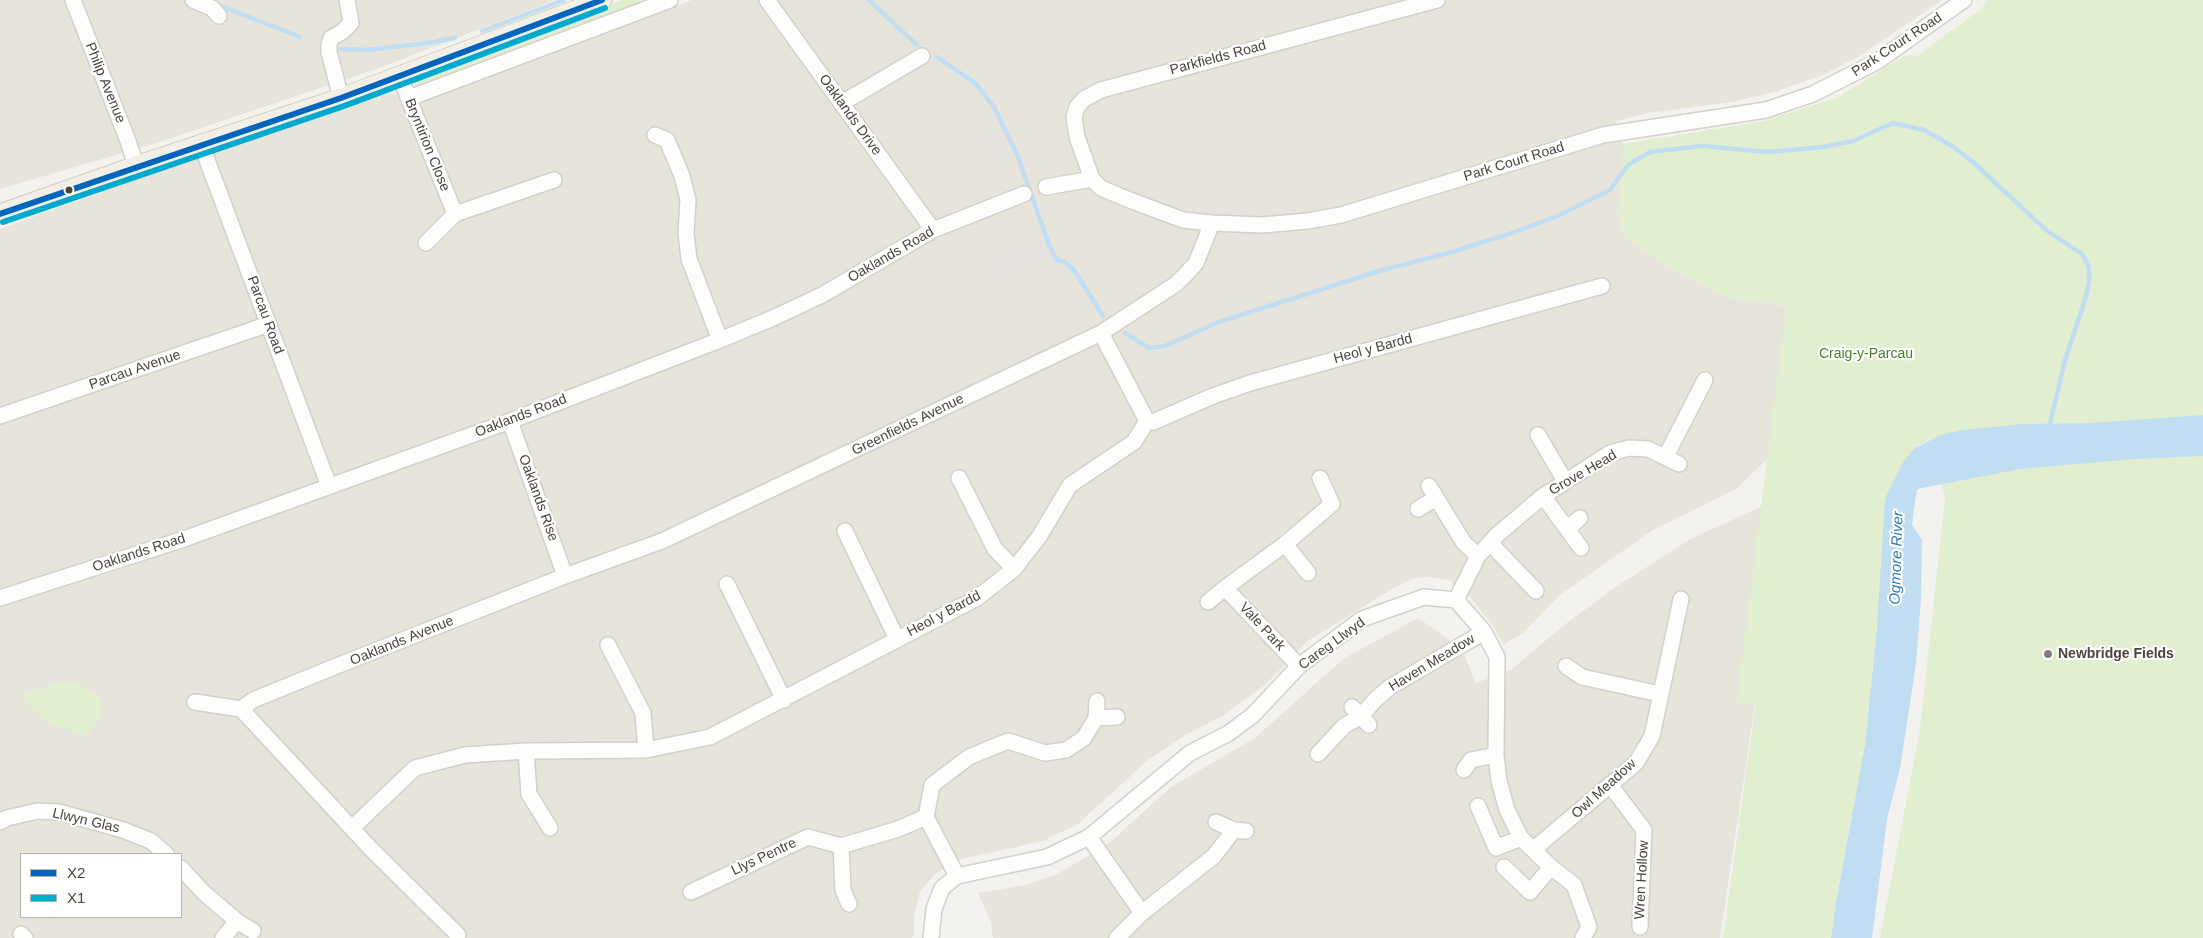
<!DOCTYPE html>
<html>
<head>
<meta charset="utf-8">
<style>
  body { margin:0 }
  #map { position:relative; width:2203px; height:938px; overflow:hidden; background:#f4f2ee; font-family:Helvetica,sans-serif }
  canvas { display:block }
  .legend { position:absolute; left:20px; top:853px; width:162px; height:65px; box-sizing:border-box; background:#fff; border:1px solid #b7b4b0; margin:0; padding:6px 9px; list-style:none; font-size:15px; color:#4b4439 }
  .legend li { display:flex; align-items:center; gap:10px; height:25px }
  .legend b { width:25px; border:1px solid #b7b4b0 }
</style>
</head>
<body>
<div id="map">
<canvas width="2203" height="938"></canvas>
<ul class="legend">
<li><b style="height:6px;background:#0065bd"></b>X2</li>
<li><b style="height:6px;background:#00a9ce"></b>X1</li>
</ul>
</div>
<script>
const context = document.querySelector('canvas').getContext('2d');
context.lineJoin = 'round';
function fillPath(path, color) {
  context.fillStyle = color;
  context.fill(path, 'evenodd');
}
function poly(rows) {
  const path = new Path2D();
  for (const r of rows) {
    path.moveTo(r[0], r[1]);
    for (let i = 2; i < r.length; i += 2) path.lineTo(r[i], r[i + 1]);
  }
  return path;
}
function trace(path, color, width, dash) {
  context.strokeStyle = color;
  context.lineWidth = width;
  context.lineCap = dash ? 'butt' : 'round';
  context.setLineDash(dash || []);
  context.stroke(path);
}
function drawText(font, color, halo, rows, align = 'center') {
  context.font = font + ' Helvetica,sans-serif';
  context.lineWidth = 4.5;
  context.setLineDash([]);
  context.textBaseline = 'middle';
  context.strokeStyle = halo;
  context.fillStyle = color;
  for (const [text, x, y, turn = 0] of rows) {
    context.save();
    context.translate(x, y);
    context.rotate((+turn || 0) * Math.PI / 180);
    context.textAlign = isNaN(turn) ? turn : align;
    if (halo) context.strokeText(text, 0, 0);
    context.fillText(text, 0, 0);
    context.restore();
  }
}
const residential = poly([
  [0,0,555,0,374,70,157,143,0,189],
  [692,0,1942,0,1863,54,1823,75,1775,92,1732,102,1649,113,1616,121,1623,144,1623,155,1617,215,1626,238,1661,262,1721,295,1804,309,1789,438,1736,489,1653,530,1560,595,1523,633,1503,645,1494,627,1470,597,1448,580,1431,577,1415,578,1397,586,1309,640,1265,685,1224,715,1184,736,1148,760,1078,824,1043,841,961,859,935,874,920,891,914,916,914,933,912,938,0,938,0,229,291,123,389,93,397,95,403,103,429,97],
  [21,854,181,854,181,917,21,917],
  [1779,499,1766,629,1720,938,993,938,991,922,978,893,1026,885,1059,873,1108,844,1171,787,1255,738,1343,659,1418,618,1462,649,1476,683,1512,669,1564,625,1614,588,1692,538]
]);
const green = poly([
  [623,0,653,0,414,86,415,79],
  [1988,0,2203,0,2203,938,1880,938,1920,730,1945,498,1930,439,1915,448,1877,627,1865,745,1835,908,1831,938,1723,938,1756,703,1736,705,1786,306,1721,295,1661,262,1626,238,1617,215,1623,144,1764,121,1838,97,1906,55,1917,56,1981,9],
  [65,681,81,685,97,694,103,711,88,736,51,724,22,701,24,695,37,689]
]);
const parking = poly([
  [1001,129,1012,158,986,168,975,137],
  [1042,239,1049,257,998,282,979,262]
]);
const water = poly([
  [2203,415,2203,456,2134,459,2020,469,1917,489,1912,525,1922,540,1921,599,1916,664,1900,768,1887,819,1872,938,1831,938,1835,908,1865,745,1877,627,1885,499,1903,462,1915,448,1940,435,1963,430,2022,424,2092,423]
]);
const stream = poly([
  [869,0,917,45],
  [216,4,300,37],
  [482,31,564,0],
  [340,49,368,50,435,42,455,38],
  [937,57,975,83,994,107,1018,157,1049,245,1057,260,1065,262,1074,270,1103,316],
  [1125,333,1149,348,1165,346,1219,322,1379,271,1452,252,1512,233,1555,217,1610,190,1628,165,1650,152,1702,146,1768,152,1823,147,1853,141,1893,123,1924,130,1949,144,1974,163,2046,230,2082,254,2089,267,2089,282,2085,300,2065,360,2049,428]
]);
const minor = poly([
  [73,0,128,141,136,166],
  [193,0,212,8,219,16],
  [767,0,933,230],
  [400,77,455,214,426,243],
  [341,98,329,52,329,44,331,38,342,32,351,23,347,0],
  [409,98,670,0],
  [842,103,922,56],
  [655,135,667,140,682,176,688,200,686,233,689,259,720,340],
  [201,144,329,486],
  [1092,179,1077,137,1074,117,1077,107,1084,99,1101,90,1437,0],
  [1046,187,1092,179,1101,188,1127,199,1183,220,1212,223,1262,225,1308,221,1341,215,1603,135,1766,110,1813,94,1878,61,1964,0],
  [455,214,554,180],
  [0,416,269,324],
  [510,421,565,576],
  [1147,421,1153,422,1213,396,1250,383,1602,286],
  [1538,435,1565,481],
  [1666,456,1705,380],
  [959,478,995,549,1014,569],
  [1429,486,1464,543,1478,556],
  [1543,496,1581,548],
  [1418,509,1436,498],
  [1567,529,1580,518],
  [845,531,897,639],
  [1490,543,1536,591],
  [1285,544,1332,504,1320,478],
  [727,584,784,700],
  [0,598,184,539,510,421,720,340,773,318,822,295,933,230,1024,194],
  [1456,600,1478,556,1497,535,1543,496,1590,466,1610,453,1629,448,1648,449,1679,464],
  [1208,602,1225,588],
  [608,645,643,713,646,750],
  [1299,666,1225,588,1285,544,1308,573],
  [1566,666,1582,677,1660,694],
  [195,702,241,709],
  [1352,707,1369,725],
  [1096,718,1117,717],
  [526,751,529,794,550,828],
  [1318,754,1344,726,1360,717,1375,700,1390,687,1484,632],
  [1464,770,1471,760,1496,755],
  [1610,785,1644,830,1640,927],
  [1478,806,1496,848,1521,838],
  [0,822,7,818,37,811,59,812,123,830,151,841,166,854],
  [1216,822,1234,830,1246,831],
  [353,827,415,768,465,755,526,751,646,750,710,737,977,598,1014,569,1039,537,1070,485,1134,442,1147,421,1101,333],
  [1089,837,1142,913],
  [841,846,843,890,849,904],
  [1534,849,1636,763,1652,736,1681,599],
  [1504,867,1530,892,1551,867],
  [181,868,204,893,237,921,253,931],
  [957,876,926,817,932,785,969,757,1008,741,1045,753,1066,750,1084,738,1096,718,1097,701],
  [691,892,808,837,841,846,898,829,926,817],
  [21,934,25,938],
  [458,935,372,850,241,709,253,700,339,665,565,576,662,541,1101,333,1176,284,1186,274,1196,263,1212,223],
  [223,938,237,921],
  [931,938,934,909,942,888,957,876,1047,857,1089,837,1190,753,1229,733,1253,715,1299,666,1362,619,1424,597,1456,600,1484,632,1497,657,1496,755,1499,781,1507,810,1521,838,1551,867,1574,885,1589,927,1583,938],
  [1117,938,1142,913,1214,856,1234,830]
]);
const major = poly([
  [0,214,136,166,341,98,602,0]
]);
const bus1 = poly([
  [0,214,341,98,602,0]
]);
const bus2 = poly([
  [3,222,344,106,605,8]
]);
const markers = [
  [69,190,4.5,"#4b4439"],
  [2048,654,5,"#868178"]
];
const streetNames = [
  ["Park Court Road",1897,45,-33],
  ["Parkfields Road",1218,58,-15],
  ["Philip Avenue",105,83,68],
  ["Oaklands Drive",850,115,54],
  ["Bryntirion Close",427,145,68],
  ["Park Court Road",1514,162,-17],
  ["Oaklands Road",891,255,-30],
  ["Parcau Road",265,315,70],
  ["Heol y Bardd",1373,349,-15],
  ["Parcau Avenue",135,370,-19],
  ["Oaklands Road",521,416,-21],
  ["Greenfields Avenue",908,425,-26],
  ["Grove Head",1583,473,-30],
  ["Oaklands Rise",538,498,70],
  ["Oaklands Road",139,553,-18],
  ["Heol y Bardd",944,614,-28],
  ["Vale Park",1262,627,47],
  ["Oaklands Avenue",402,641,-22],
  ["Careg Llwyd",1332,644,-36],
  ["Haven Meadow",1432,663,-31],
  ["Owl Meadow",1604,789,-42],
  ["Llwyn Glas",86,821,13],
  ["Llys Pentre",764,857,-25],
  ["Wren Hollow",1642,880,-87]
];
const parkNames = [
  ["Craig-y-Parcau",1866,354]
];
const poiNames = [
  ["Newbridge Fields",2058,654]
];
const waterNames = [
  ["Ogmore River",1897,558,-88]
];
fillPath(residential, '#e7e4dc');
fillPath(green, '#e1eecf');
fillPath(parking, '#e6e3df');
fillPath(water, '#c0ddf1');
trace(stream, '#c0ddf1', 4.5);
trace(minor, '#d2d0cb', 18);
trace(major, '#d6cebb', 21);
trace(minor, '#fdfdfc', 15);
trace(major, '#f2efe6', 19);
trace(bus1, '#0065bd', 6);
trace(bus2, '#00a9ce', 6);
for (const [x, y, r, color] of markers) {
  const dot = new Path2D();
  dot.arc(x, y, r, 0, 2 * Math.PI);
  context.fillStyle = color;
  context.fill(dot);
  trace(dot, '#fff', 2);
}
drawText('14px', '#4b4439', '#fff', streetNames);
drawText('14px', '#4a7f2a', '#fff', parkNames);
drawText('bold 14px', '#4b4439', '#fff', poiNames, 'left');
drawText('italic 15px', '#2e7ab2', '#fff', waterNames);
</script>
</body>
</html>
